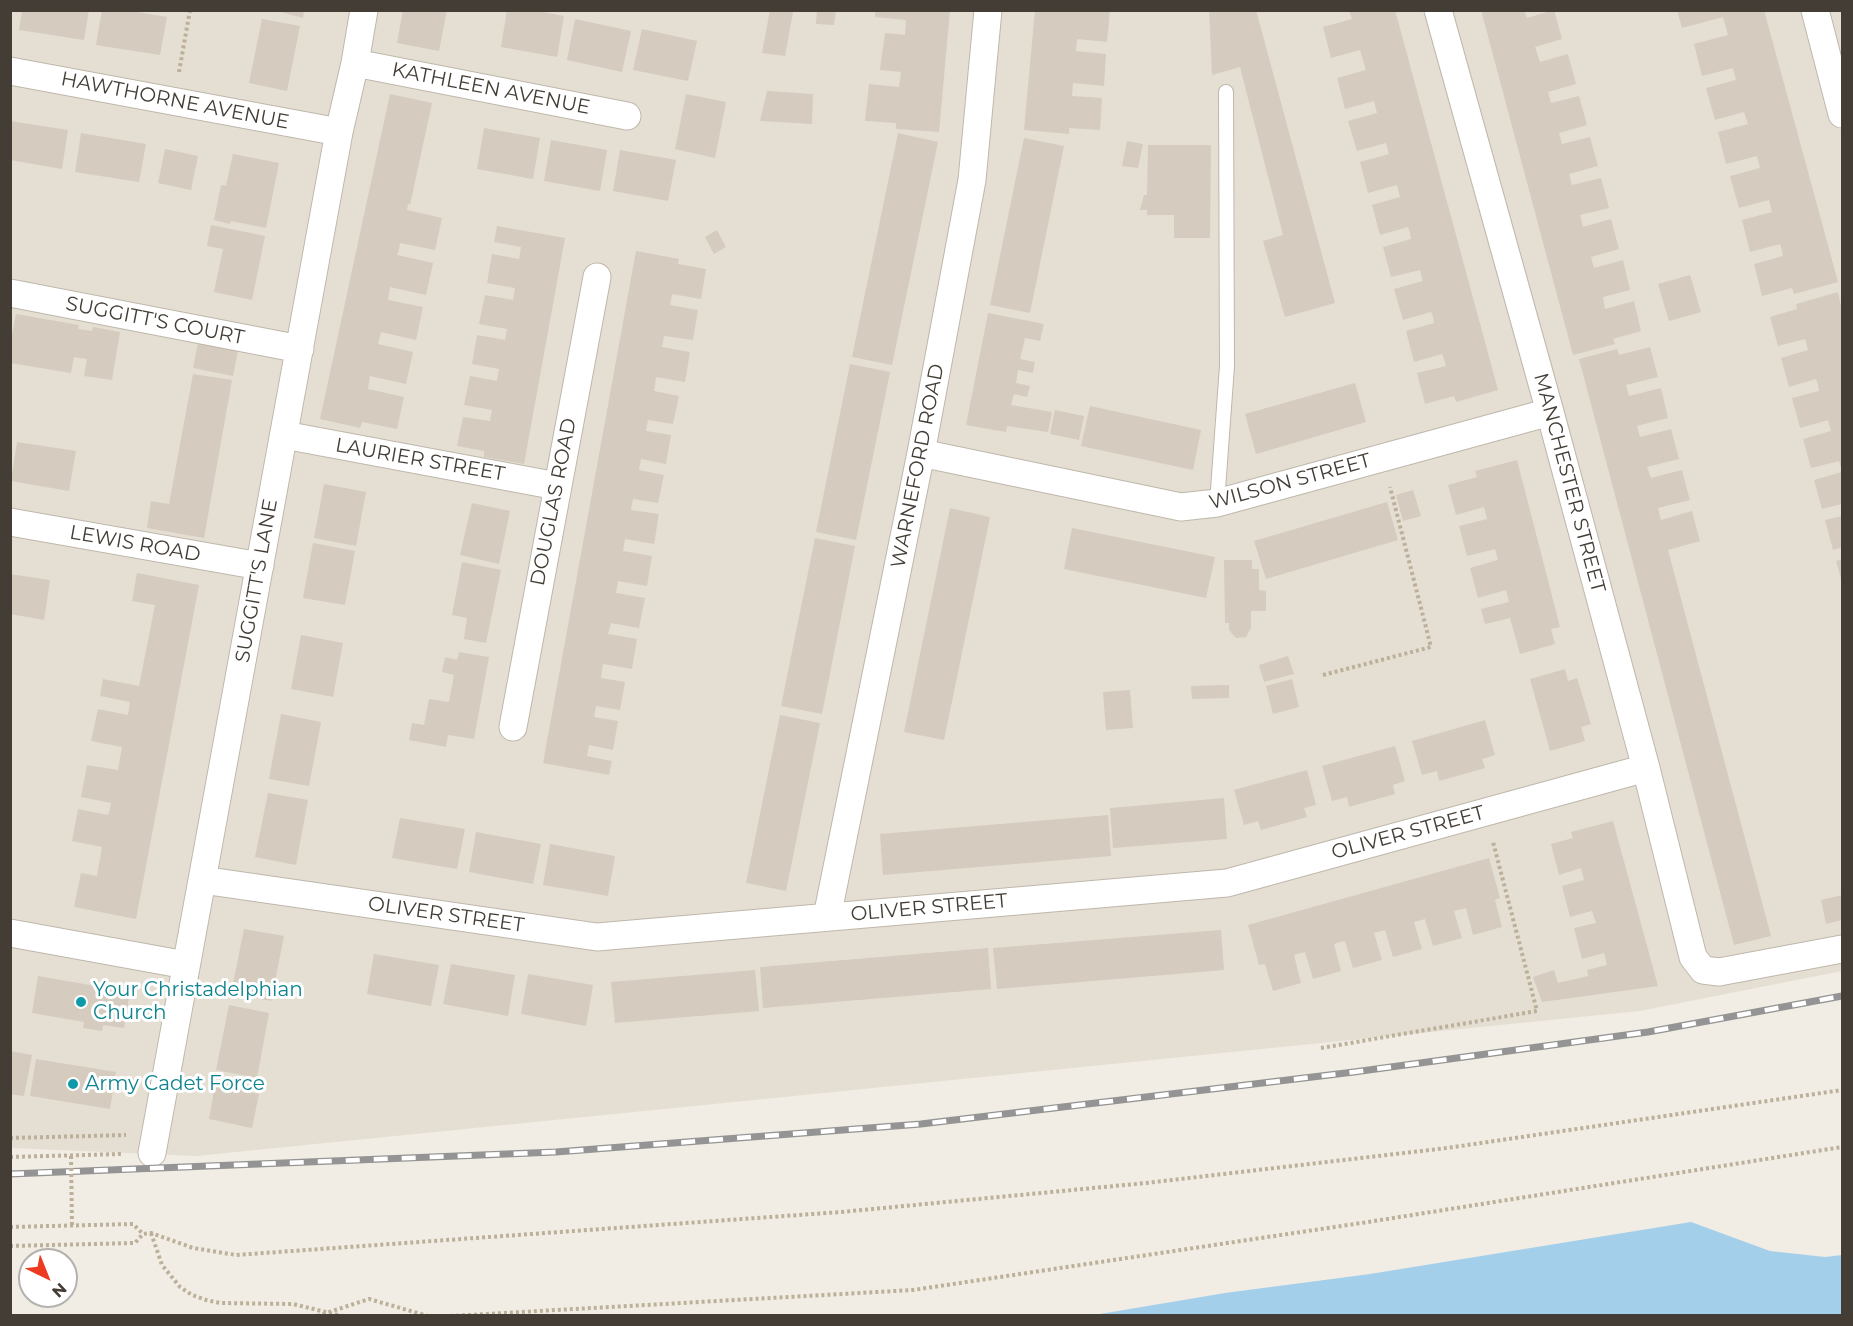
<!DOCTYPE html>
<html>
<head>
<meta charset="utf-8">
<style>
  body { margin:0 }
  #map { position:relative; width:1853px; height:1326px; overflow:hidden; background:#f1ede4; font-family:Montserrat,sans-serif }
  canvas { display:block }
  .frame { position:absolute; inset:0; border:12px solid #433d35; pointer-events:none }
  .north { position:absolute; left:18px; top:1248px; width:60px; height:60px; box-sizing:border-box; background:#fff; border:2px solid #b4b1ae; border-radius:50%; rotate:137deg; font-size:16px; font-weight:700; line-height:24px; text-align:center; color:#433d35 }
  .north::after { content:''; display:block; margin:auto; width:21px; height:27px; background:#ec3b21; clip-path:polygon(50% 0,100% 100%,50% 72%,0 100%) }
</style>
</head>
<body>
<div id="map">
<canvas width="1853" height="1326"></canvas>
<div class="frame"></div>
<div class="north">N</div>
</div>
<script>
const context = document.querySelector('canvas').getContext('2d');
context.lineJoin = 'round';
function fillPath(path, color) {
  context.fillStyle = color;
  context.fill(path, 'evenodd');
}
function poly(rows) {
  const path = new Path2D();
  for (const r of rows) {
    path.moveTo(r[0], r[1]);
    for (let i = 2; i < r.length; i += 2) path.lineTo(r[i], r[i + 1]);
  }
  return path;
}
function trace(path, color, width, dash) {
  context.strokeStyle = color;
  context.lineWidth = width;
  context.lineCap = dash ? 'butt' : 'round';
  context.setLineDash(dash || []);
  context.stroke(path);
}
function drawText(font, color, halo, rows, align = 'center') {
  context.font = font + ' Montserrat,sans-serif';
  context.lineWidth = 6;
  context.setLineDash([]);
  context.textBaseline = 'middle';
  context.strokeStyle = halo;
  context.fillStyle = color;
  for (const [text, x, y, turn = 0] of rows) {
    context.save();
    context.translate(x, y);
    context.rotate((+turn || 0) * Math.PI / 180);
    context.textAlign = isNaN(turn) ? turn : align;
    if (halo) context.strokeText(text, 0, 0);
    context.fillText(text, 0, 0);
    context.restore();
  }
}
const residential = poly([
  [11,11,1842,11,1842,971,1640,1011,196,1156,11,1148]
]);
const water = poly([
  [1691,1222,1770,1251,1825,1257,1842,1255,1842,1315,1094,1315,1225,1293,1370,1274]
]);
const building = poly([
  [22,10,89,10,84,40,19,30],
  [102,10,126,10,167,17,160,55,96,45],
  [273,10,304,10,303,18],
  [403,10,447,10,439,51,397,43],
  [507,10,533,10,564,16,557,57,501,47],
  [770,10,793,12,785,56,762,53],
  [817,10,836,10,834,25,816,24],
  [875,10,950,10,939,132,896,129,896,123,865,121,869,84,899,87,901,72,880,70,885,33,905,35,906,20,875,17],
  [1035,10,1110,10,1107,42,1077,39,1076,51,1106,54,1104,86,1073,83,1072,96,1102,98,1100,130,1069,128,1069,134,1024,130],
  [1209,10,1256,10,1335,303,1285,317,1263,241,1283,235,1240,67,1212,75],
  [1349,10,1395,10,1498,390,1456,402,1454,396,1425,404,1417,373,1446,366,1444,359,1442,354,1414,362,1406,331,1434,323,1433,317,1431,312,1403,320,1394,289,1423,281,1421,275,1420,270,1391,277,1383,247,1411,239,1410,233,1408,227,1380,235,1372,205,1400,197,1397,185,1368,193,1360,162,1389,154,1386,143,1357,151,1348,121,1377,113,1374,101,1345,109,1337,78,1366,70,1360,50,1331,58,1323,27,1352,19],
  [1481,10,1524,10,1527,18,1554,10,1562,39,1535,47,1540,62,1568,54,1576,84,1548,92,1551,103,1579,96,1587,125,1559,133,1562,144,1590,137,1598,166,1569,174,1572,185,1601,178,1609,208,1580,215,1583,227,1611,219,1619,249,1591,257,1594,268,1623,260,1630,290,1603,297,1605,309,1634,301,1641,331,1613,339,1615,344,1573,355],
  [1677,10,1764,10,1838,282,1794,294,1792,288,1762,296,1754,264,1783,256,1782,250,1780,244,1750,252,1742,220,1772,212,1769,200,1739,208,1730,176,1760,168,1757,156,1726,164,1718,132,1748,124,1744,112,1715,120,1706,88,1736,80,1733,68,1702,76,1694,44,1728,35,1723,17,1682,28],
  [262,19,300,26,287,91,249,83],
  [575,19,631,31,622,72,567,60],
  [642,29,697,41,688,81,633,70],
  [767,91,813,94,812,124,760,121],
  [390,94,432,103,410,205,408,204,407,210,442,218,435,250,400,243,399,249,397,255,433,263,426,295,390,287,388,300,423,307,416,340,381,332,378,344,413,352,406,384,370,376,368,389,404,397,397,429,362,422,360,428,320,419],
  [686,94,726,102,715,158,675,149],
  [10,121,68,130,62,169,10,160],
  [484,128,540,138,533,179,477,169],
  [81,133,146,144,139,182,75,172],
  [898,133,938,142,892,365,852,357],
  [1024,138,1064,146,1030,313,990,305],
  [551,140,607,150,600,191,544,181],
  [1127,141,1143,144,1138,168,1122,166],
  [1148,145,1211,145,1210,238,1174,238,1174,215,1147,215,1147,210,1140,210,1144,195,1147,195],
  [165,149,198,156,191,190,158,183],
  [620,150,676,160,668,201,613,191],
  [233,154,279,163,266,228,231,221,230,224,214,220,221,185,226,186],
  [211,225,265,236,252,300,214,292,223,249,207,246],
  [497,226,565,238,524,464,484,457,484,451,457,446,463,417,490,421,492,410,464,405,470,376,497,381,499,369,472,364,477,335,505,340,507,329,479,324,485,295,513,300,515,288,487,283,492,254,519,259,521,247,494,242],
  [717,230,726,247,714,254,705,237],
  [636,251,679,259,678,264,706,269,701,299,672,294,670,305,698,310,693,340,664,336,662,347,690,352,685,382,656,377,654,391,679,396,673,424,648,420,646,431,671,435,666,464,641,459,639,470,664,475,658,503,633,499,632,504,631,510,659,514,654,544,625,539,623,551,652,556,647,586,618,581,616,593,645,598,639,628,611,623,608,634,637,639,632,669,603,664,601,678,625,682,620,710,596,706,595,712,594,717,618,721,613,750,589,745,587,756,612,761,609,775,543,763],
  [1690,275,1701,312,1669,321,1658,284],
  [1838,292,1842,311,1842,471,1839,461,1811,468,1803,439,1831,431,1828,420,1800,428,1792,398,1819,391,1818,385,1816,379,1789,387,1781,358,1808,350,1805,339,1778,346,1770,317,1797,309,1796,304],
  [988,313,1044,324,1040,341,1025,338,1020,359,1035,362,1033,373,1018,370,1016,383,1030,386,1027,397,1014,394,1011,405,1052,412,1048,432,1007,426,1006,432,966,425],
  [16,314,79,325,78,329,92,331,93,327,120,332,112,380,84,376,87,359,74,357,71,373,10,363,10,346],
  [199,338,239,345,233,376,193,368],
  [1650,347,1658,377,1626,385,1629,396,1661,388,1668,418,1637,426,1640,437,1671,429,1679,459,1647,467,1651,478,1682,470,1686,486,1690,500,1658,508,1661,520,1692,511,1700,541,1668,550,1771,936,1734,945,1579,359,1617,349,1619,355],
  [850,364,890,372,856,540,816,532],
  [193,374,232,380,204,538,147,528,151,501,169,504],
  [1355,383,1366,422,1256,454,1245,414],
  [1090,406,1201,430,1193,470,1081,446],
  [1055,410,1084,416,1079,440,1050,434],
  [17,442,76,451,69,491,11,481],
  [1517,460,1560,627,1551,629,1555,644,1520,654,1510,618,1485,624,1481,609,1509,602,1506,590,1478,598,1470,568,1498,560,1495,549,1467,556,1459,526,1487,519,1484,507,1456,515,1448,485,1477,477,1475,471],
  [1842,472,1842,504,1822,509,1814,480],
  [324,484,366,492,356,546,314,538],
  [1413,490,1421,516,1403,521,1396,495],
  [1387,502,1398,540,1266,579,1254,541],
  [472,503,510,511,499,564,460,555],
  [950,508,990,517,944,740,904,732],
  [1842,516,1842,547,1833,550,1825,520],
  [1072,528,1215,557,1206,598,1064,569],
  [815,538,855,546,822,714,781,706],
  [313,543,355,551,345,605,303,598],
  [1842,559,1842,582,1836,561],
  [1224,560,1252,560,1252,569,1259,569,1259,590,1266,591,1266,611,1251,611,1251,628,1246,637,1236,638,1229,630,1229,623,1225,623],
  [462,562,501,570,486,643,464,639,467,618,452,615],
  [137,573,199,585,136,919,74,907,81,873,97,876,102,847,72,841,78,809,108,815,110,809,111,803,81,797,87,765,118,770,122,747,91,741,98,709,128,715,130,702,100,696,103,679,139,686,155,605,132,601],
  [10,574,50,580,44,620,10,614],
  [301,635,343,643,333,697,291,689],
  [459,652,489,657,474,739,448,735,446,747,409,740,412,723,424,725,429,699,449,702,454,675,442,672,445,657,457,660],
  [1288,656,1294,674,1264,682,1259,665],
  [1565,669,1568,681,1577,678,1591,724,1581,727,1585,741,1550,751,1530,679],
  [1292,679,1299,707,1273,714,1266,686],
  [1229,685,1229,698,1192,699,1191,686],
  [1130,690,1133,728,1106,730,1103,692],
  [281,714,321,722,309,786,269,779],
  [780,715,820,723,786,891,746,883],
  [1485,720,1495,755,1482,759,1485,768,1439,781,1437,771,1422,775,1412,741],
  [1395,746,1405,781,1393,785,1395,794,1349,807,1347,797,1332,801,1322,766],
  [1307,770,1316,805,1304,808,1307,817,1261,830,1258,821,1244,825,1234,790],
  [268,793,308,800,296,865,255,857],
  [1224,798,1227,839,1113,848,1110,808],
  [1108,815,1111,856,883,875,880,834],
  [400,818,465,829,457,869,392,858],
  [1613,821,1658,986,1542,1002,1533,977,1554,970,1558,983,1588,976,1587,970,1607,965,1604,953,1582,959,1574,928,1596,923,1592,911,1570,917,1562,886,1584,880,1581,868,1559,875,1551,844,1573,838,1571,832],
  [476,832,541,844,533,884,469,872],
  [550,844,615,856,608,896,543,885],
  [1489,858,1500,898,1495,900,1502,927,1473,935,1466,908,1454,911,1462,938,1433,946,1425,919,1414,922,1422,949,1393,957,1385,930,1374,933,1382,960,1353,968,1345,941,1340,942,1334,944,1341,971,1313,979,1305,952,1294,955,1301,983,1273,991,1265,964,1259,965,1248,925],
  [1842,895,1842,920,1826,924,1821,900],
  [244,929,284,936,271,1001,231,993],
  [1221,930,1224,970,997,989,993,948],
  [988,948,991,989,763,1008,760,967],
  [374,954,439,965,431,1006,367,994],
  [451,964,515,975,508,1016,443,1004],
  [755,970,759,1011,615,1023,611,982],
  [528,974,593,985,586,1026,521,1014],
  [38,976,130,992,124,1028,103,1025,102,1031,83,1028,84,1022,32,1013],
  [229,1005,269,1013,257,1078,216,1070],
  [10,1051,32,1055,24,1096,10,1094],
  [36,1059,116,1072,110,1109,30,1096],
  [215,1085,259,1094,252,1128,209,1119]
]);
const path = poly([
  [179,72,190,10],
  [1323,675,1431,647,1390,487],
  [1321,1048,1537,1011,1493,842],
  [10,1138,126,1135],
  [10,1157,121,1154],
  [10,1227,133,1224,143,1234],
  [151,1233,162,1265,180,1287,192,1295,206,1300,220,1303,293,1304,342,1316],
  [10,1246,135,1243,143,1234,151,1233,193,1248,236,1255,841,1212,1146,1183,1447,1148,1842,1090],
  [317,1316,369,1299,428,1316],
  [450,1316,913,1290,1368,1222,1842,1147]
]);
const service = poly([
  [1217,503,1227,366,1226,92]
]);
const minor = poly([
  [1438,10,1550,412,1646,768,1693,957,1703,970,1719,972,1842,949],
  [1815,10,1842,114],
  [355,63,627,116],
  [10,71,339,132],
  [10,293,300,349],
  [284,435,557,486],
  [921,453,1181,507,1217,503,1550,412],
  [10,522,260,566],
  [513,727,597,277],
  [202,880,597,937,1227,883,1646,768],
  [827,917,921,453,972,180,988,10],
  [10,933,186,965],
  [152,1153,339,132,355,63,364,10]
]);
const rail = poly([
  [10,1174,556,1152,921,1124,1354,1072,1648,1032,1842,996]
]);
const pathBridge = poly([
  [71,1156,72,1225]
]);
const markers = [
  [81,1002,6,"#0f9aa8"],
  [73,1084,6,"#0f9aa8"]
];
const streetNames = [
  ["KATHLEEN AVENUE",491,89,11],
  ["HAWTHORNE AVENUE",175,101,11],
  ["SUGGITT'S COURT",155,321,11],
  ["LAURIER STREET",420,460,10],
  ["WARNEFORD ROAD",918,466,-79],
  ["WILSON STREET",1290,482,-15],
  ["MANCHESTER STREET",1569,483,75],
  ["DOUGLAS ROAD",554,502,-79],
  ["LEWIS ROAD",135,544,10],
  ["SUGGITT'S LANE",257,581,-80],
  ["OLIVER STREET",1408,833,-15],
  ["OLIVER STREET",929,908,-5],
  ["OLIVER STREET",446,915,8]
];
const cultureNames = [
  ["Your Christadelphian",93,990],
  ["Church",93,1013],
  ["Army Cadet Force",85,1084]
];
fillPath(residential, '#e5dfd3');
fillPath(water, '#a4cfeb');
fillPath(building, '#d5cbbe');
trace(service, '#bfb7ab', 16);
trace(minor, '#bfb7ab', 29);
trace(path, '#bcb09a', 4, [3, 3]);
trace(service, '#fff', 14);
trace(minor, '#fff', 27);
trace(rail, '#949494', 7);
trace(rail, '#fff', 4.5, [14]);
trace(pathBridge, '#bcb09a', 4, [3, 3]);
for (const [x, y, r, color] of markers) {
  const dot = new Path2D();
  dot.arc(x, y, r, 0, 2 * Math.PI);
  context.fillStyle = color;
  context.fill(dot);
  trace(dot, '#fff', 2);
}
drawText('20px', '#433d35', '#fff', streetNames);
drawText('20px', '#0d838f', '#fff', cultureNames, 'left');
</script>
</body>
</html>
